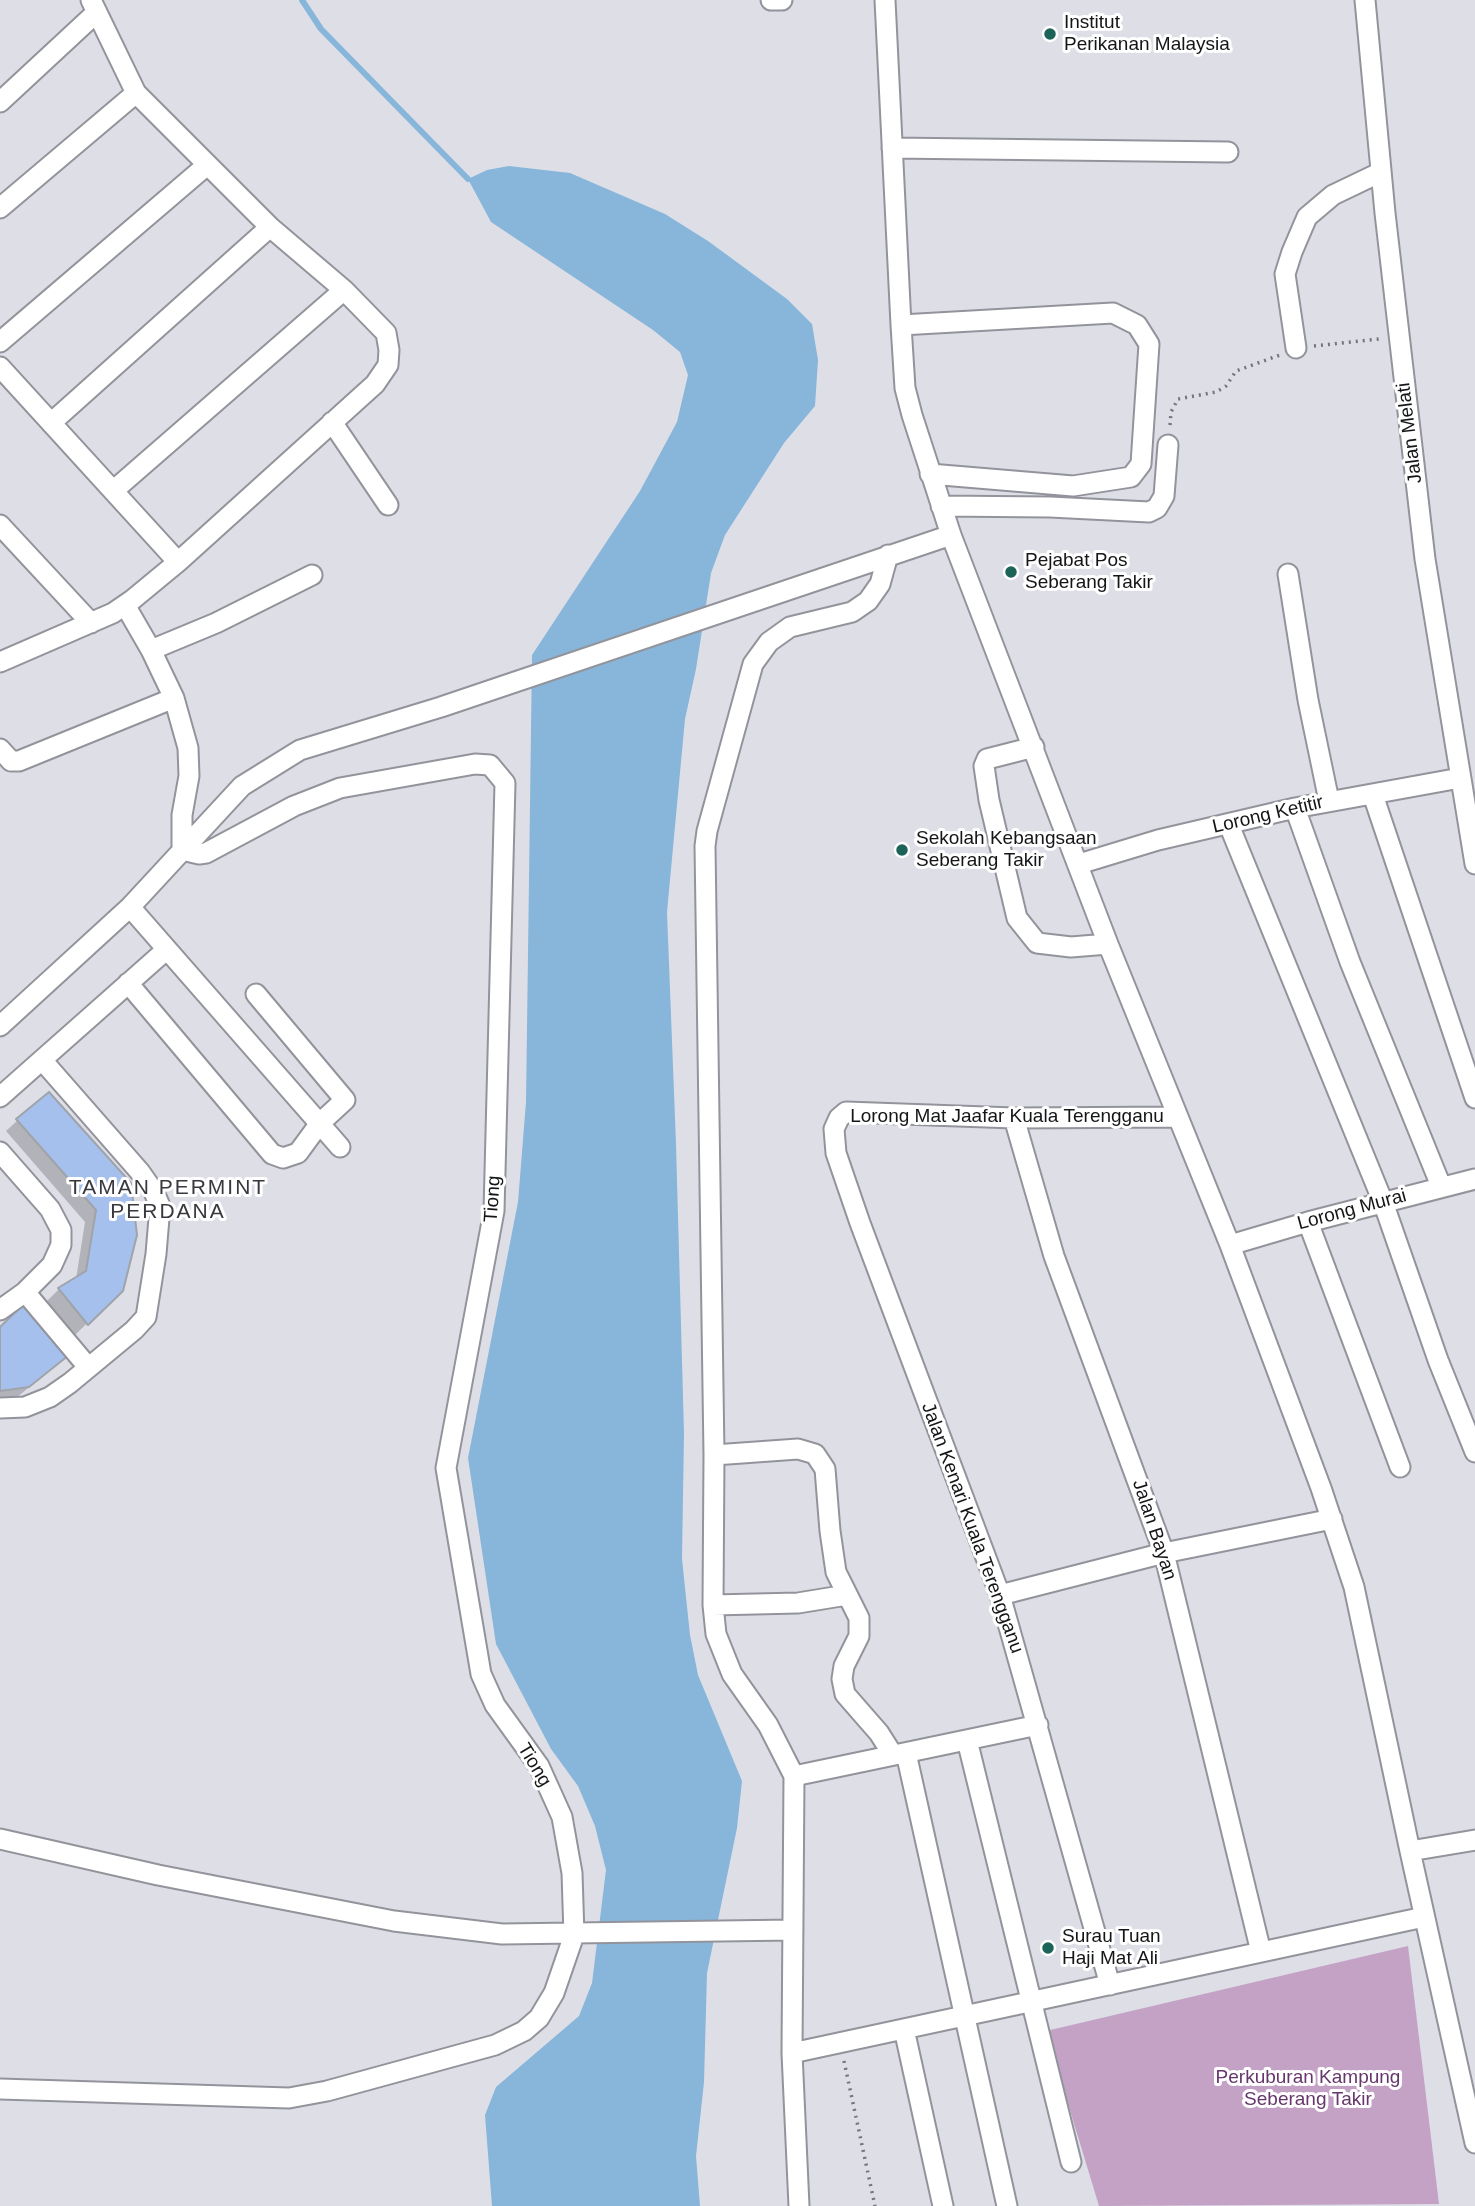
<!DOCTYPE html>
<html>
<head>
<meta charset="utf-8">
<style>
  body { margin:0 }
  canvas { display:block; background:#dedee7 }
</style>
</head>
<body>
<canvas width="1475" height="2206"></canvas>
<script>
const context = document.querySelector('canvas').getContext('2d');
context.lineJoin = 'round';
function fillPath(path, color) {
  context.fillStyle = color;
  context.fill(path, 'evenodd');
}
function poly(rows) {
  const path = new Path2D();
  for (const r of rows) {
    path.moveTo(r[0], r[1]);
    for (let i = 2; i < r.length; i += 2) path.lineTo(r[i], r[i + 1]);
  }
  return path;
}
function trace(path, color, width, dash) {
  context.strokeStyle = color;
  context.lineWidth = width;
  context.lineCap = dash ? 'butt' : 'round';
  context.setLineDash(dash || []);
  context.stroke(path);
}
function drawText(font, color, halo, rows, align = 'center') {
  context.font = font + ' Helvetica,sans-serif';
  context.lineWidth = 6;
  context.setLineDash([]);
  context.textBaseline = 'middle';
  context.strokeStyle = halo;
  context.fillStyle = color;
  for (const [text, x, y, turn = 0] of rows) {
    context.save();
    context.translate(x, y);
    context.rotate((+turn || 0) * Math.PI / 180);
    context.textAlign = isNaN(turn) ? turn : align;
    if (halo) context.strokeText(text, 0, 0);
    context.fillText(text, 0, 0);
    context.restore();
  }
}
const green = poly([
  [1408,1946,1439,2204,1099,2206,1046,2031]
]);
const water = poly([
  [509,166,570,173,665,214,708,241,787,299,812,324,818,360,815,406,784,443,725,535,711,573,696,669,685,719,667,912,676,1144,684,1433,682,1559,690,1635,698,1675,742,1781,737,1828,707,1973,704,2082,696,2156,700,2206,492,2206,485,2115,496,2087,579,2016,592,1983,606,1870,595,1826,578,1786,551,1749,496,1644,468,1458,518,1202,526,1102,532,655,640,491,677,422,688,375,680,352,653,330,491,222,468,179,487,170]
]);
const shadow = poly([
  [18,1120,129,1184,121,1290,75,1335,47,1301,59,1289,76,1279,85,1222,6,1131],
  [0,1329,55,1366,16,1398,0,1400]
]);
const stream = poly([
  [302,0,321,29,468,179]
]);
const building = poly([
  [49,1092,131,1183,137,1235,123,1291,88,1325,58,1288,86,1271,96,1210,16,1119,49,1092],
  [26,1302,69,1355,29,1387,0,1391,0,1327,26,1302]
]);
const path = poly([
  [1314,346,1379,339],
  [1170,425,1171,412,1178,399,1216,392,1226,386,1236,371,1280,355],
  [844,2061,875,2206]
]);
const minor = poly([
  [771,0,782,0],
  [885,0,901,325,905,388,912,415,951,535,1108,944,1230,1245,1321,1488,1354,1587,1410,1851,1475,2143],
  [1365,0,1385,213,1425,559,1475,864],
  [0,102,97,12],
  [892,148,1228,152],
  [0,208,136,93],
  [901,325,1113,313,1137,325,1149,344,1141,464,1131,477,1073,486,930,474],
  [0,342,207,165],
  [1296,348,1285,274,1292,252,1307,217,1333,195,1381,172],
  [0,367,178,562],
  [332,422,388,505],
  [51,423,270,227],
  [113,491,344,290],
  [941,506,1050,507,1149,512,1157,508,1164,496,1168,445],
  [0,525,91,623],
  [1288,574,1308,700,1329,801],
  [125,605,151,650,174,698,188,748,189,776,182,815,182,850],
  [151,650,216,623,312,575],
  [0,662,113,613,132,600,178,562,375,384,388,365,389,350,386,333,344,290,270,227,136,93,91,0],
  [1034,747,987,759,984,766,989,800,1017,918,1037,943,1071,947,1108,944],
  [0,749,11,761,19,761,174,698],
  [1373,795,1475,1098],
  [1295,808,1350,962,1441,1186],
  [1229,825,1383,1202,1438,1360,1475,1452],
  [1079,864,1158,840,1295,808,1460,778],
  [130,907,340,1147],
  [128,983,272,1154,283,1158,298,1153,320,1123,345,1100,256,994],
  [0,1026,130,907,242,786,300,750,441,707,951,535],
  [0,1097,166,950],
  [1014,1118,1054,1256,1164,1553,1261,1952],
  [0,1152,50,1209,61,1230,61,1245,52,1265,25,1292,0,1310],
  [1308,1222,1400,1467],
  [1230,1245,1308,1222,1475,1179],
  [25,1292,88,1367],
  [0,1408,25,1407,50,1397,70,1383,134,1330,146,1317,156,1254,160,1206,154,1192,140,1172,42,1060],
  [714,1455,798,1449,815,1454,825,1469,830,1531,836,1572,859,1618,859,1636,844,1666,842,1679,845,1694,879,1733,893,1755],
  [1000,1595,1164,1553,1332,1519],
  [713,1605,798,1603,847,1595],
  [967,1740,1071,2162],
  [906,1753,1007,2206],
  [794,1776,1038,1725],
  [0,1839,158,1875,394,1921,502,1934,793,1930],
  [1410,1851,1475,1840],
  [1110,1985,1000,1595,860,1223,836,1153,834,1129,839,1118,846,1112,1014,1118,1177,1117],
  [904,2029,943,2206],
  [792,2053,1424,1917],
  [0,2089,289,2098,327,2091,495,2045,524,2031,539,2018,554,1993,574,1935,572,1873,562,1817,539,1766,495,1705,481,1674,446,1468,494,1211,505,783,490,765,475,764,340,788,294,806,206,853,199,854,182,850],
  [799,2206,792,2053,794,1776,768,1725,732,1674,716,1634,713,1605,714,1455,705,846,707,831,753,664,769,642,790,627,852,612,868,601,880,584,888,555]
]);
const markers = [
  [1050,34,7,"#1c6458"],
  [1011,572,7,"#1c6458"],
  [902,850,7,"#1c6458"],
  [1048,1948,7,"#1c6458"]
];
const poiNames = [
  ["Institut",1064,23],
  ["Perikanan Malaysia",1064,45],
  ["Pejabat Pos",1025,561],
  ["Seberang Takir",1025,583],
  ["Sekolah Kebangsaan",916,839],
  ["Seberang Takir",916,861],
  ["Surau Tuan",1062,1937],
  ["Haji Mat Ali",1062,1959]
];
const streetNames = [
  ["Jalan Melati",1410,433,-97],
  ["Lorong Ketitir",1268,815,-13],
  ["Lorong Mat Jaafar Kuala Terengganu",1007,1117],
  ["Tiong",493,1199,-86],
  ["Lorong Murai",1352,1210,-15],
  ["Jalan Kenari Kuala Terengganu",972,1528,70],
  ["Jalan Bayan",1154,1530,72],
  ["Tiong",534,1765,59]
];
const parkNames = [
  ["Perkuburan Kampung",1308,2078],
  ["Seberang Takir",1308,2100]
];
const neighbourhoodNames = [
  ["TAMAN PERMINT",168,1188],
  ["PERDANA",168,1212]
];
fillPath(green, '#c3a2c6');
fillPath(water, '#87b6da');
fillPath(shadow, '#0003');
trace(stream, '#87b6da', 6);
fillPath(building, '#a6c0ee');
trace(building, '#9fa3aa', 2);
trace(minor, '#93949b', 23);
trace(path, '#75757a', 3.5, [2, 5]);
trace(minor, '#fff', 19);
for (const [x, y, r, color] of markers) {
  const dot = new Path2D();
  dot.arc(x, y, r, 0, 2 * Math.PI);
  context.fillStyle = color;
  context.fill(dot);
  trace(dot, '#fff', 2.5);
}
drawText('19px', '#141517', '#fff', poiNames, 'left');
drawText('19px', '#141517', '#fff', streetNames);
drawText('19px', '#66366c', '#fff', parkNames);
context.letterSpacing = '2px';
drawText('21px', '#38383f', '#fff', neighbourhoodNames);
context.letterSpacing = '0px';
</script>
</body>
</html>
